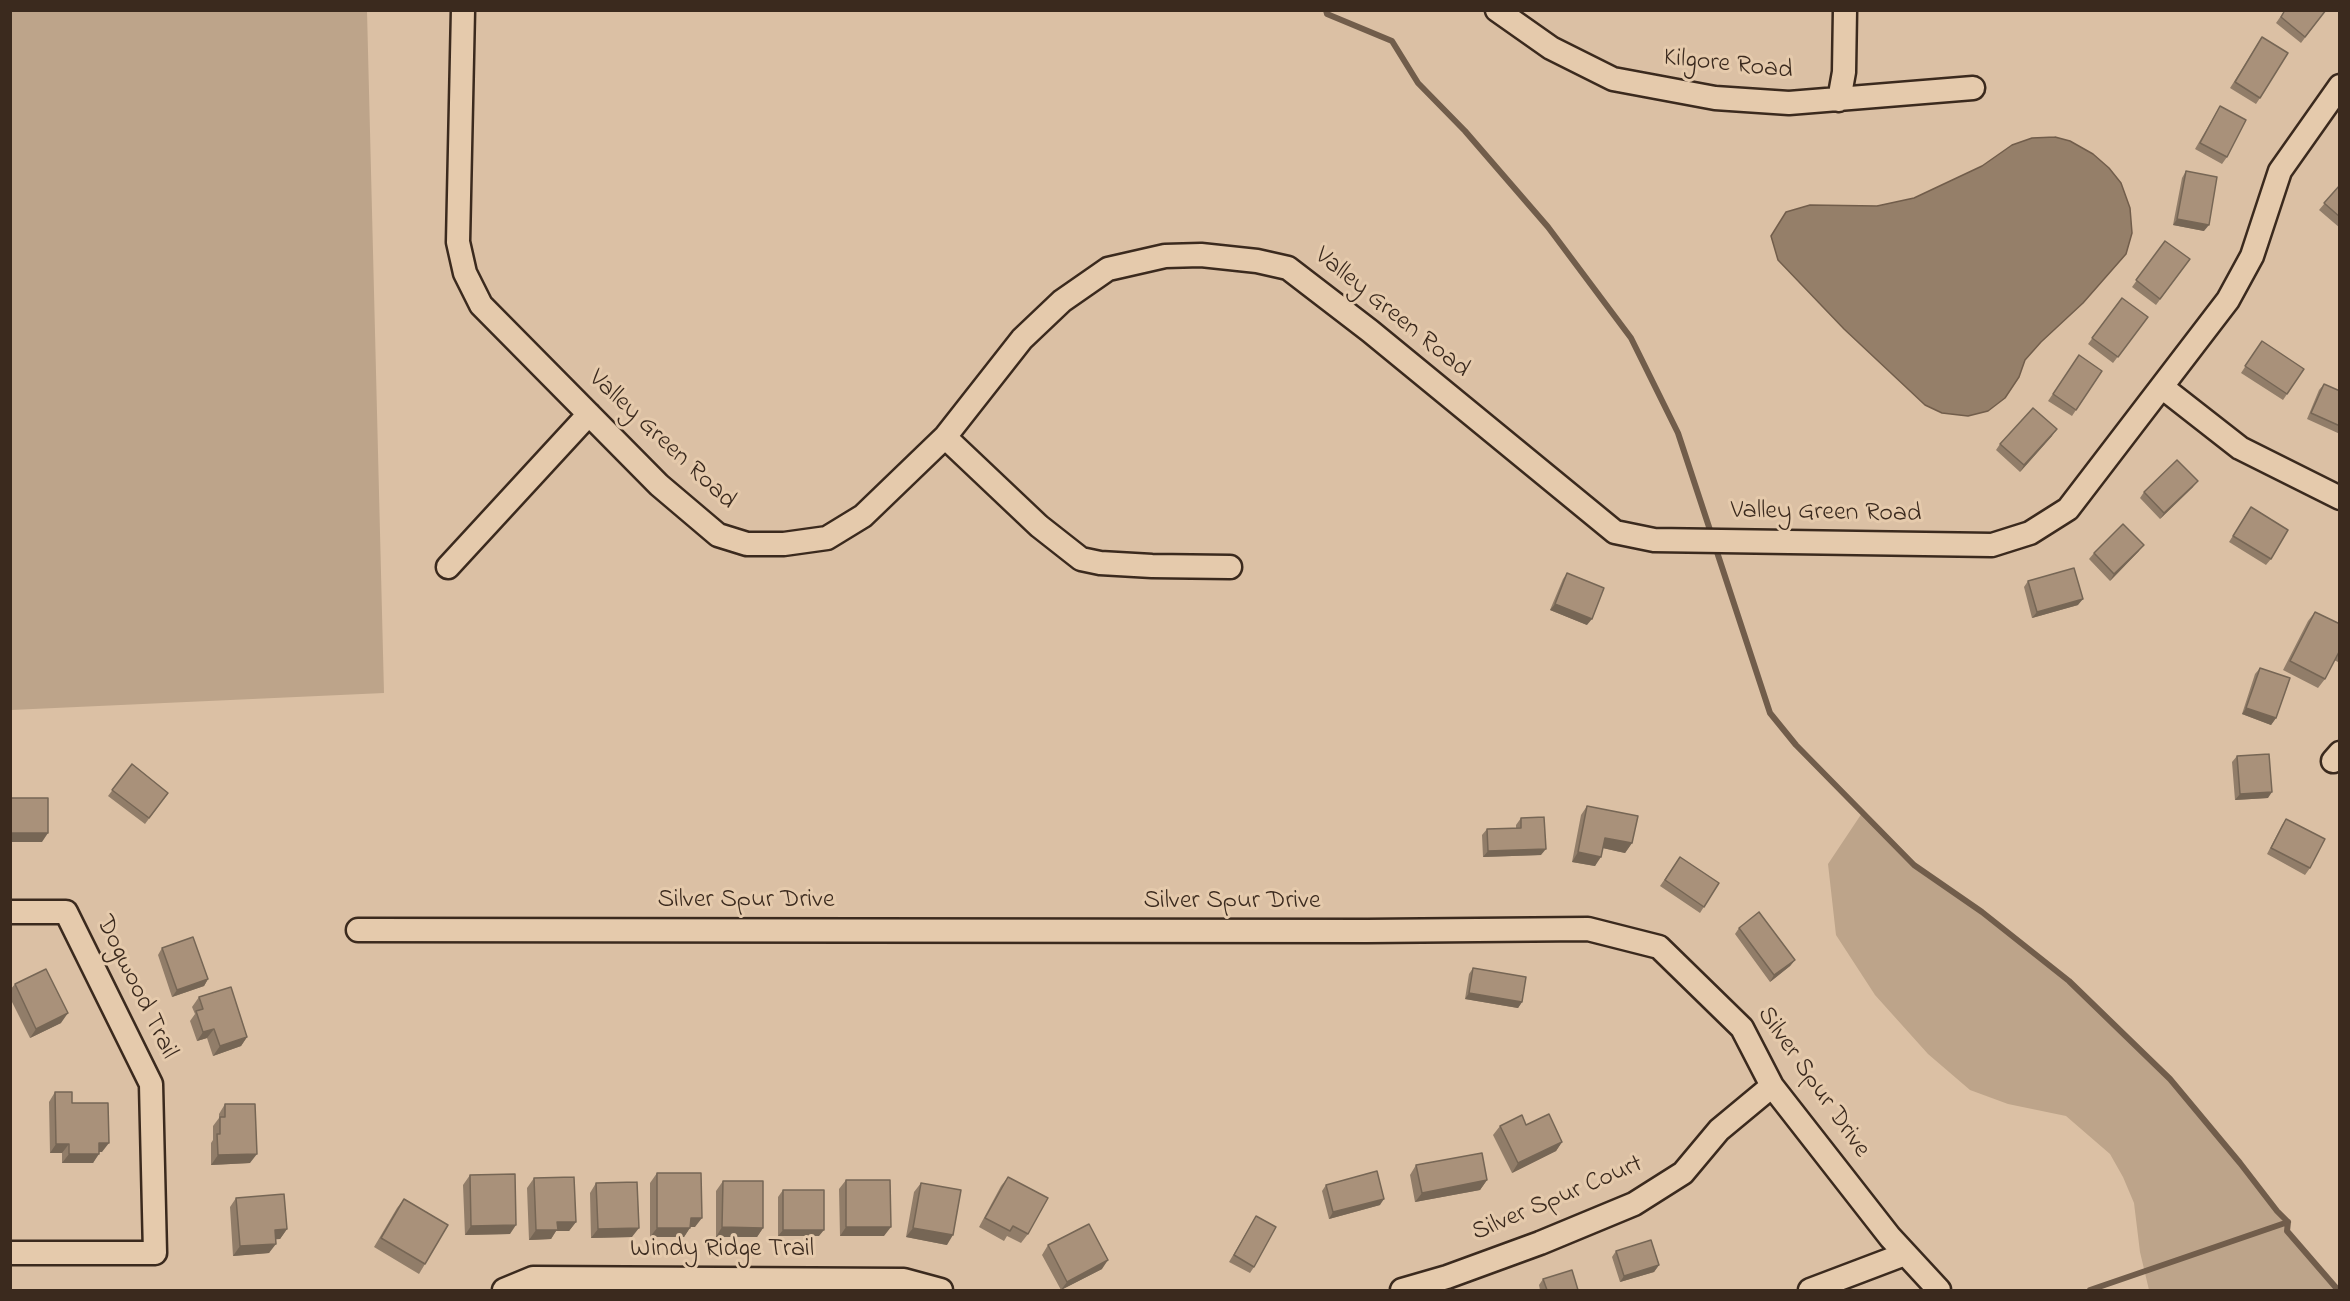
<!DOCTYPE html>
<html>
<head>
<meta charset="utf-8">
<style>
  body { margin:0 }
  #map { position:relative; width:2350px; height:1301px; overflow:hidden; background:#dbc0a4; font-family:"Indie Flower",sans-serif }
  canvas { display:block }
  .frame { position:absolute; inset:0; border:12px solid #3b2a1e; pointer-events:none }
</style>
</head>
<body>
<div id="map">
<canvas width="2350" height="1301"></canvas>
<div class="frame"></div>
</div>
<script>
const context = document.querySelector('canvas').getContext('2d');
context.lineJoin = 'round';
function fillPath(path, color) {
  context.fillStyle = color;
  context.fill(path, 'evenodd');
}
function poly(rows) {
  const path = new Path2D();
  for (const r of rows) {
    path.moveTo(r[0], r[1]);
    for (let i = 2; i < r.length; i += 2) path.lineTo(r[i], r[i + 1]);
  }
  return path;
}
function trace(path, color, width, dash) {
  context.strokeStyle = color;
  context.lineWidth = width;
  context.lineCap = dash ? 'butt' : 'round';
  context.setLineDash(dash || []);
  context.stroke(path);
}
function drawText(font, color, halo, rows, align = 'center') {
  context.font = font + ' "Indie Flower",sans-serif';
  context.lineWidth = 6;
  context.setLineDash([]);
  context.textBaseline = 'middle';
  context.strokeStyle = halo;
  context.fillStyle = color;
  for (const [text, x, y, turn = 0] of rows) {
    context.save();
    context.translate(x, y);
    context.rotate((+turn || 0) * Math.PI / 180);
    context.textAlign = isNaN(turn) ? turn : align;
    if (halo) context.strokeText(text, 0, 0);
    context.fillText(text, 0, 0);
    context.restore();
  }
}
const green = poly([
  [12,11,367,11,384,693,11,710],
  [1862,813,1914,865,1982,912,2069,981,2170,1079,2240,1163,2277,1211,2288,1222,2287,1231,2338,1290,2149,1290,2140,1252,2134,1203,2123,1177,2110,1154,2066,1116,2008,1104,1970,1090,1928,1054,1875,995,1836,935,1828,864]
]);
const water = poly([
  [2055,137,2070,141,2093,154,2109,168,2121,183,2130,208,2132,233,2126,254,2083,303,2041,342,2025,360,2019,377,2005,398,1988,411,1968,416,1942,413,1925,405,1844,329,1778,260,1771,236,1786,212,1810,205,1877,206,1914,198,1982,166,2012,145,2032,138,2055,137]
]);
const stream = poly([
  [1326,10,1327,14,1392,41,1418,83,1465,131,1548,227,1631,338,1678,433,1712,536],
  [1715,546,1770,713,1796,745,1914,865,1982,912,2069,981,2170,1079,2240,1163,2277,1211,2288,1222],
  [2288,1222,2287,1231,2338,1290],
  [2090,1290,2288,1222]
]);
const minor = poly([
  [463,10,458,242,465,273,481,305,659,485,718,535,747,544,784,544,827,538,863,516,945,437,1022,339,1062,301,1108,269,1165,256,1201,255,1257,261,1288,268,1370,331,1615,532,1654,540,1992,545,2030,533,2068,509,2228,300,2252,256,2280,171,2340,86],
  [1497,10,1551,48,1613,79,1715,98,1789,103,1973,88],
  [1839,100,1844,72,1845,10],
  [2162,387,2240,448,2340,498],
  [945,437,1039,526,1081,559,1100,563,1152,566,1230,567],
  [448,567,589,414],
  [2333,761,2340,753],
  [10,912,66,912,151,1084,155,1253,10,1253],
  [358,930,1367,931,1588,929,1659,947,1742,1028,1772,1086,1890,1237,1939,1290],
  [504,1290,533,1278,904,1280,941,1290],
  [1402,1290,1447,1277,1540,1243,1634,1204,1683,1173,1719,1130,1772,1086],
  [1810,1290,1905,1254]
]);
const wall = poly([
  [2285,10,2326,10,2301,43,2276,23],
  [2262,37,2260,98,2256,104,2230,88],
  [2220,106,2227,157,2222,164,2195,149],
  [2186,171,2204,231,2173,225,2182,178],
  [2340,185,2340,228,2319,210],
  [2165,241,2190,259,2156,305,2132,287],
  [2122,298,2148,317,2113,363,2088,344],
  [2262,341,2304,369,2283,400,2241,373],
  [2079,355,2102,371,2072,416,2048,401],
  [2324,384,2340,391,2340,434,2307,419,2319,390],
  [2052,436,2020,472,1996,450,2000,444],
  [2193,487,2160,519,2140,498,2144,492],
  [2251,507,2271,559,2266,565,2229,542],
  [2139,551,2110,581,2089,559,2094,553],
  [1567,573,1587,625,1550,610,1563,579],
  [2028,581,2078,605,2032,618,2024,587],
  [2315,612,2340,624,2340,660,2338,662,2334,660,2325,679,2318,688,2283,670,2308,621],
  [2260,668,2276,718,2271,725,2242,714,2255,674],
  [2237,756,2268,798,2235,800,2232,762],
  [132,764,168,793,145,824,108,796],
  [1587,806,1632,843,1625,853,1603,848,1595,866,1572,862,1581,815],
  [1521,818,1541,855,1483,857,1482,835,1487,829,1516,828,1516,825],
  [2286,819,2310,868,2305,875,2267,854,2282,825],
  [1680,857,1719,883,1700,913,1660,886],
  [1739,928,1795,960,1790,966,1770,982,1735,934],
  [162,948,208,979,204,986,172,997,158,955],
  [1473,968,1522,1002,1518,1008,1465,999,1469,974],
  [15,984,61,1023,30,1038,10,998,10,990],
  [199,997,247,1037,241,1046,213,1056,207,1038,197,1041,190,1021,195,1014,192,1007],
  [55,1092,72,1103,102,1152,99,1152,93,1163,62,1163,62,1153,50,1153,49,1102],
  [225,1104,250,1163,211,1165,211,1143,213,1140,213,1126,219,1118,219,1114],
  [1526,1125,1562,1142,1556,1151,1512,1173,1493,1135,1500,1126],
  [1416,1165,1487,1180,1480,1190,1415,1202,1410,1175],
  [657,1173,695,1227,690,1227,684,1237,650,1237,650,1183],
  [470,1175,510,1234,465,1235,463,1185],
  [1008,1177,1028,1234,1021,1243,1007,1236,1004,1241,979,1227,1001,1186],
  [534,1178,576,1222,569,1231,556,1231,551,1239,529,1240,527,1188],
  [846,1180,884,1236,840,1236,839,1189],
  [723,1181,763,1228,757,1237,716,1237,716,1191],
  [596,1183,632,1237,591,1238,590,1193],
  [921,1183,947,1245,906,1237,914,1192],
  [1326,1185,1380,1205,1329,1219,1322,1191],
  [783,1190,819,1236,778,1236,778,1197],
  [236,1198,287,1229,280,1239,275,1239,269,1253,233,1256,230,1207],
  [404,1199,425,1264,419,1274,374,1247,397,1208],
  [1256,1216,1254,1267,1250,1273,1229,1262],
  [1048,1245,1102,1269,1061,1290,1042,1255],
  [1616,1251,1659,1265,1654,1272,1620,1282,1612,1257],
  [1543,1279,1578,1290,1540,1290,1539,1285]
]);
const shadedWall = poly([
  [2177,219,2209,225,2204,231,2173,225],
  [2057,429,2052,436,2020,472,2024,465],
  [2198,481,2193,487,2160,519,2164,513],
  [2144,545,2139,551,2110,581,2114,574],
  [2083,599,2078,605,2032,618,2037,612],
  [1555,604,1592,619,1587,625,1550,610],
  [2246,708,2276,718,2271,725,2242,714],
  [2272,792,2268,798,2235,800,2240,794],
  [10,833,48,833,42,842,10,842],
  [1605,838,1632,843,1625,853,1598,847],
  [1546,849,1541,855,1483,857,1488,851],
  [1578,852,1601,857,1595,866,1572,862],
  [1795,960,1790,966,1770,982,1774,975],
  [208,979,204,986,172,997,177,990],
  [1469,993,1522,1002,1518,1008,1465,999],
  [68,1013,61,1023,30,1038,36,1029],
  [214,1029,207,1038,197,1041,203,1032],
  [247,1037,241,1046,213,1056,220,1046],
  [1562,1142,1556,1151,1512,1173,1518,1163],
  [99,1143,109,1143,102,1152,93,1152],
  [56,1144,69,1144,62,1153,50,1153],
  [69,1154,99,1154,93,1163,62,1163],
  [257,1154,250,1163,211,1165,218,1155],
  [1487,1180,1480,1190,1415,1202,1422,1193],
  [1384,1199,1380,1205,1329,1219,1333,1212],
  [691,1218,702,1218,695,1227,684,1227],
  [557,1222,576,1222,569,1231,556,1231,551,1239,529,1240,536,1230],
  [516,1225,510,1234,465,1235,471,1226],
  [722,1227,763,1228,757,1237,716,1237],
  [846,1227,891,1227,884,1236,840,1236],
  [639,1228,632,1237,591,1238,598,1229],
  [657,1228,690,1228,684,1237,650,1237],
  [913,1228,953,1235,947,1245,906,1237],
  [287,1229,280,1239,268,1240,275,1230],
  [783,1230,824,1230,819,1236,778,1236],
  [276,1244,269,1253,233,1256,240,1246],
  [1108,1260,1102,1269,1061,1290,1067,1282],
  [1659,1265,1654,1272,1620,1282,1624,1276]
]);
const building = poly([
  [2285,10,2326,10,2305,37,2281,17,2285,10],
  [2262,37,2288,53,2260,98,2235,82,2262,37],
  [2220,106,2246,120,2227,157,2200,143,2220,106],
  [2186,171,2217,177,2209,225,2177,219,2186,171],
  [2340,185,2340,217,2324,203,2340,185],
  [2165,241,2190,259,2160,299,2136,280,2165,241],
  [2122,298,2148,317,2118,357,2092,338,2122,298],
  [2262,341,2304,369,2287,394,2245,366,2262,341],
  [2079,355,2102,371,2076,410,2053,394,2079,355],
  [2324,384,2340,391,2340,426,2311,413,2324,384],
  [2033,408,2057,429,2024,465,2000,444,2033,408],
  [2177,460,2198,481,2164,513,2144,492,2177,460],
  [2251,507,2288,530,2271,559,2233,536,2251,507],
  [2123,524,2144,545,2114,574,2094,553,2123,524],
  [2074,568,2083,599,2037,612,2028,581,2074,568],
  [1567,573,1604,588,1592,619,1555,604,1567,573],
  [2315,612,2340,624,2340,650,2325,679,2290,661,2315,612],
  [2260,668,2290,678,2276,718,2246,708,2260,668],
  [2269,754,2272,792,2240,794,2237,756,2269,754],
  [132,764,168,793,149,818,112,790,132,764],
  [10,798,48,798,48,833,10,833,10,798],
  [1587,806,1638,816,1632,843,1605,838,1601,857,1578,852,1587,806],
  [1544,817,1546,849,1488,851,1487,829,1521,828,1521,818,1544,817],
  [2286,819,2325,839,2310,868,2271,848,2286,819],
  [1680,857,1719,883,1704,907,1665,880,1680,857],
  [1759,912,1795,960,1774,975,1739,928,1759,912],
  [193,937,208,979,177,990,162,948,193,937],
  [1473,968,1526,977,1522,1002,1469,993,1473,968],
  [46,969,68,1013,36,1029,15,984,46,969],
  [231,987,247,1037,220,1046,214,1029,203,1032,196,1011,203,1009,199,997,231,987],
  [55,1092,72,1092,72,1103,108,1103,109,1143,99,1143,99,1154,69,1154,69,1144,56,1144,55,1092],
  [225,1104,255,1104,257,1154,218,1155,217,1134,220,1134,220,1117,225,1117,225,1104],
  [1549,1114,1562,1142,1518,1163,1500,1126,1522,1115,1526,1125,1549,1114],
  [1482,1153,1487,1180,1422,1193,1416,1165,1482,1153],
  [1377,1171,1384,1199,1333,1212,1326,1185,1377,1171],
  [657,1173,701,1173,702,1218,691,1218,690,1228,657,1228,657,1173],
  [515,1174,516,1225,471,1226,470,1175,515,1174],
  [574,1177,576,1222,557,1222,558,1230,536,1230,534,1178,574,1177],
  [1008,1177,1048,1198,1028,1234,1013,1226,1010,1231,985,1218,1008,1177],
  [846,1180,890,1180,891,1227,846,1227,846,1180],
  [723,1181,763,1181,763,1228,722,1227,723,1181],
  [637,1182,639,1228,598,1229,596,1183,637,1182],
  [921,1183,961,1190,953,1235,913,1228,921,1183],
  [783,1190,824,1190,824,1230,783,1230,783,1190],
  [284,1194,287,1229,275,1230,276,1244,240,1246,236,1198,284,1194],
  [404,1199,448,1225,425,1264,381,1238,404,1199],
  [1256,1216,1276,1227,1254,1267,1234,1255,1256,1216],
  [1089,1224,1108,1260,1067,1282,1048,1245,1089,1224],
  [1651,1240,1659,1265,1624,1276,1616,1251,1651,1240],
  [1572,1270,1578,1290,1547,1290,1543,1279,1572,1270]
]);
const streetNames = [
  ["Kilgore Road",1728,66,6],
  ["Valley Green Road",1391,314,39],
  ["Valley Green Road",661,441,43],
  ["Valley Green Road",1826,514,1],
  ["Silver Spur Drive",746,902],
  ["Silver Spur Drive",1232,903],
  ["Dogwood Trail",135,988,64],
  ["Silver Spur Drive",1812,1083,55],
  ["Silver Spur Court",1558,1200,-23],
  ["Windy Ridge Trail",722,1251]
];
fillPath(green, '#bda48a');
fillPath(water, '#957f69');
trace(water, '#715d4b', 1.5);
trace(stream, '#715d4b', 6);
trace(minor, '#3b2a1e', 27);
trace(minor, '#e5caac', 22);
fillPath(wall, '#917d69');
fillPath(shadedWall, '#766655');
fillPath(building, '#a9917a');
trace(building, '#766655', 1.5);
drawText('26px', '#3b2a1e', '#e5caac', streetNames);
</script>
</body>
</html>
